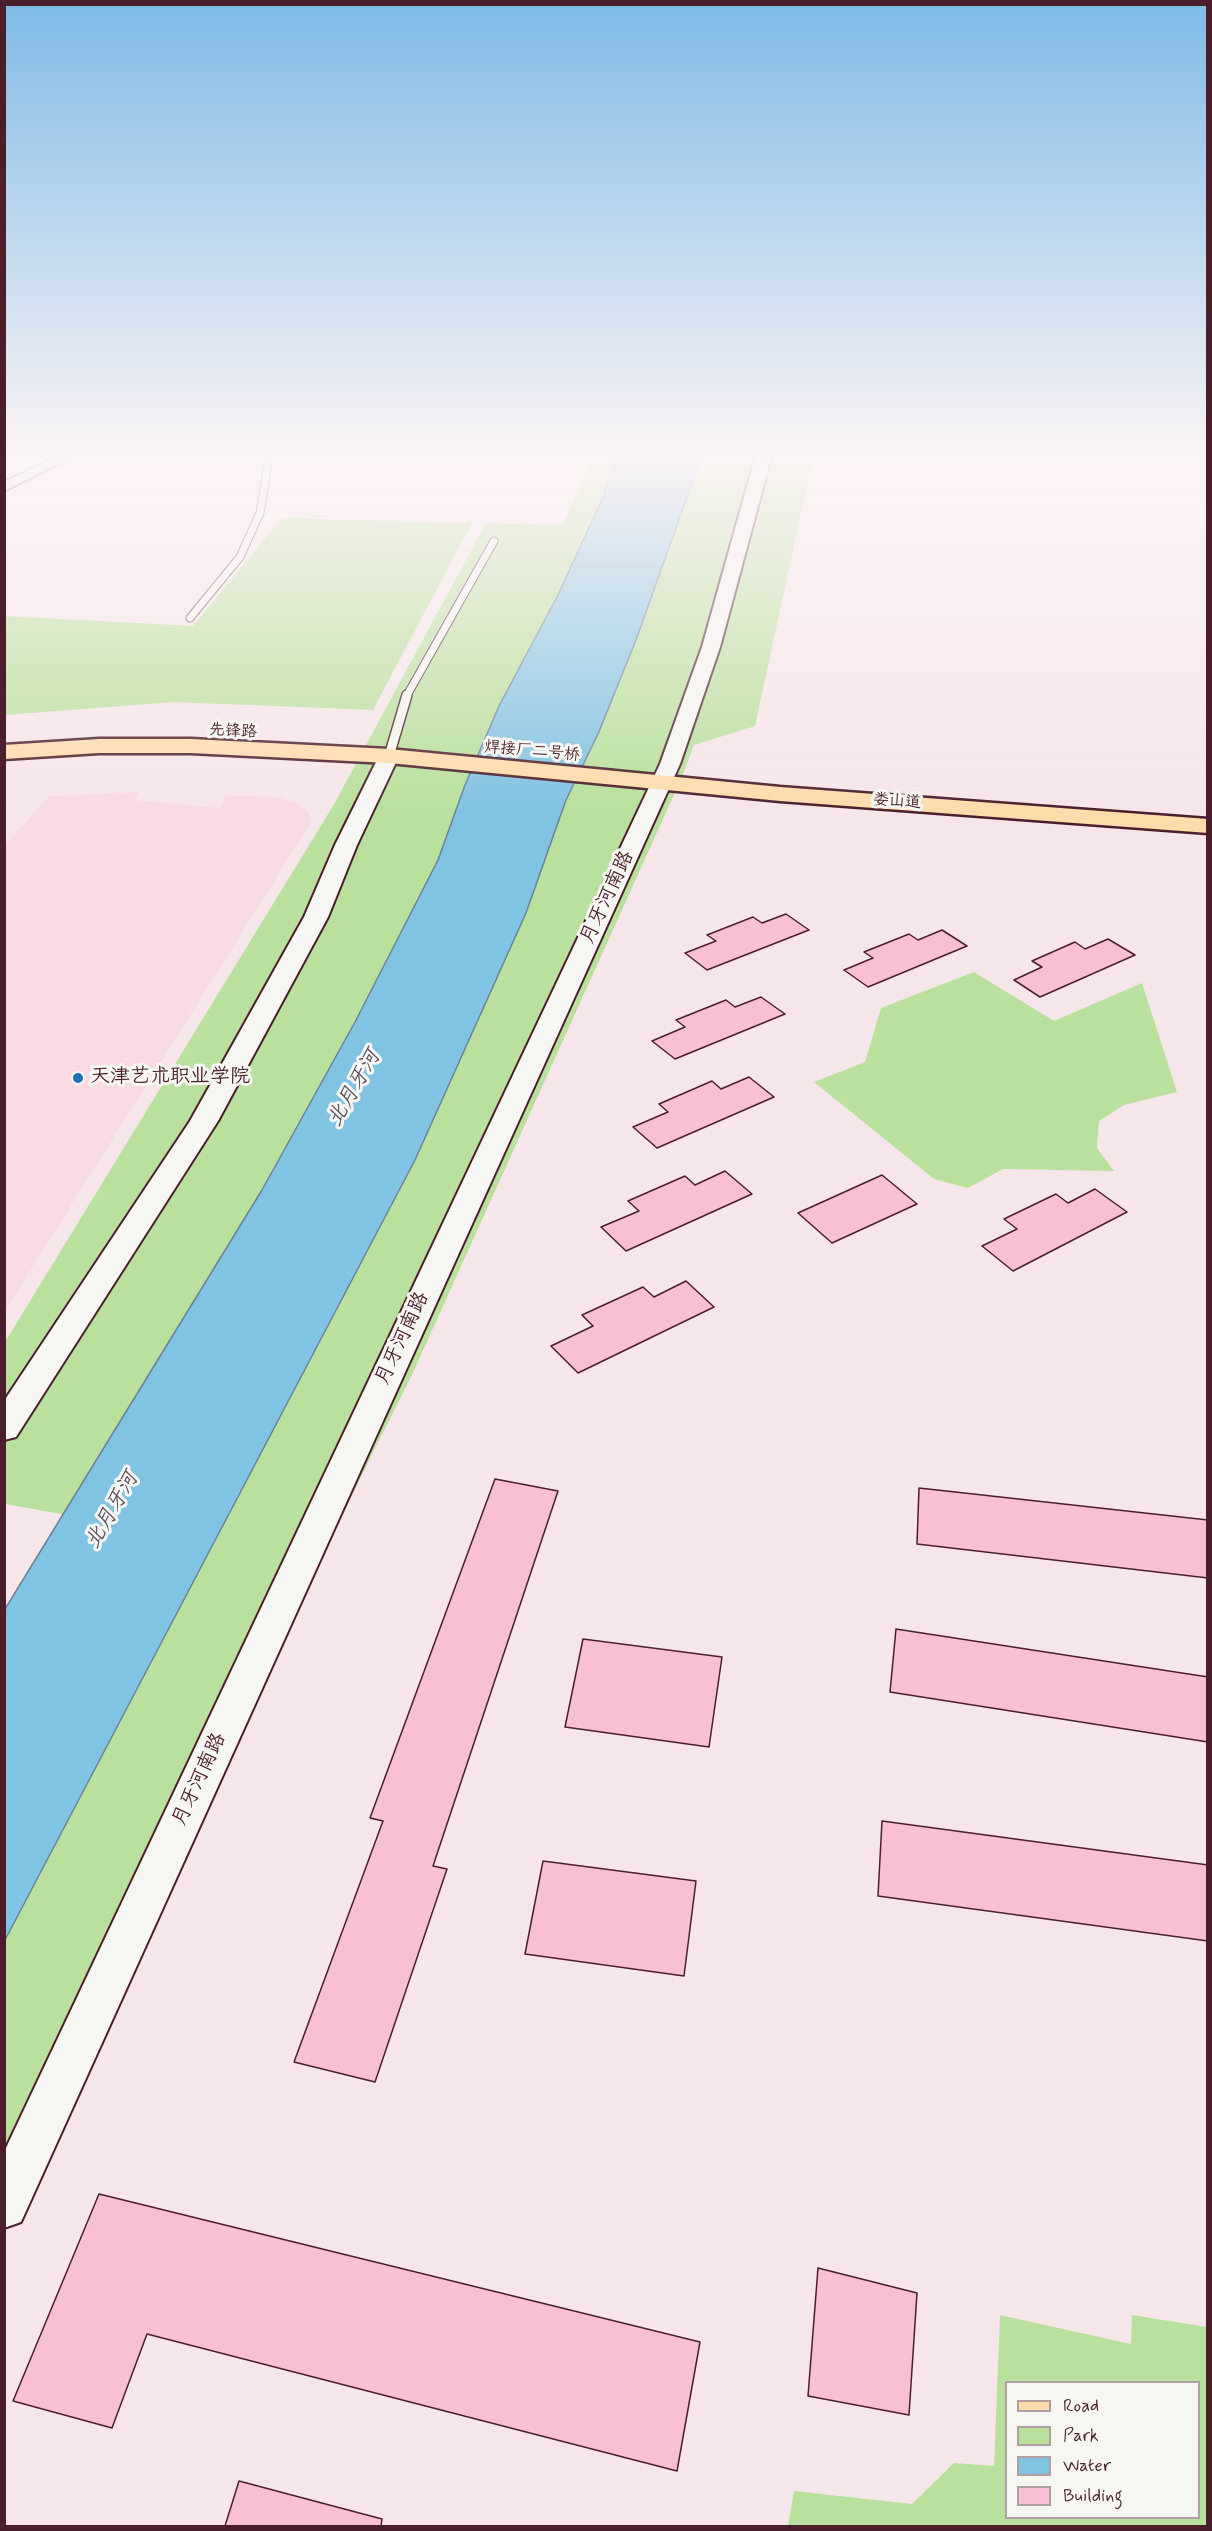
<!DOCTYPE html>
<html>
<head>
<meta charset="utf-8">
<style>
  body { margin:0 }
  #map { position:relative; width:1212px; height:2531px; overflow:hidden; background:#f7e6e9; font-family:Mynerve,sans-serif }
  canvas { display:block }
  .frame { position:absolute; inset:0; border:6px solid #4a1f2b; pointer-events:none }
  .legend { position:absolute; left:1005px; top:2381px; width:195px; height:138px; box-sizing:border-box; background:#f6f6f2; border:2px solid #b1a0a2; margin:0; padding:8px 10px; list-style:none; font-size:18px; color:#4a1f2b }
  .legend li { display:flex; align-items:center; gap:12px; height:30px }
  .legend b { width:30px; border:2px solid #b1a0a2 }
</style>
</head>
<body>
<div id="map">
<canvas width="1212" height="2531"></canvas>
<div class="frame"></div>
<ul class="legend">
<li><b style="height:8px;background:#fddcac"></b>Road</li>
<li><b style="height:16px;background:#b9e09c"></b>Park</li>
<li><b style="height:16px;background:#81c3e2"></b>Water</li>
<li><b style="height:16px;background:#f9bfd4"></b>Building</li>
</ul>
</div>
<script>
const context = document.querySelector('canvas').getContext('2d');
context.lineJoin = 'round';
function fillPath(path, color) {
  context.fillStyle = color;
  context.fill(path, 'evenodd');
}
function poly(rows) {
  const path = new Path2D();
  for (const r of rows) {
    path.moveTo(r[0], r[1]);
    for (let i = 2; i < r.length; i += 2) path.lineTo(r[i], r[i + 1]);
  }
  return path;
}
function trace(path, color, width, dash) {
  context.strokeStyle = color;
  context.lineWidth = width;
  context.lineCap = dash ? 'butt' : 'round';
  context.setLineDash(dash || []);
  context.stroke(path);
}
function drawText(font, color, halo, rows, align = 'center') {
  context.font = font + ' Mynerve,"LXGW WenKai TC",sans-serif';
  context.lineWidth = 6;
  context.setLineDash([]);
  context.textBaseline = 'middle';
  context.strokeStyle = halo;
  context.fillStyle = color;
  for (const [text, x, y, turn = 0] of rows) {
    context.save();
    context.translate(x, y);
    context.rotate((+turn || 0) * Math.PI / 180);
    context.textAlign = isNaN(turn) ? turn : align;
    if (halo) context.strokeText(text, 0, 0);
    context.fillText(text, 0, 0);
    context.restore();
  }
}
const built = poly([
  [139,792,134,800,219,808,227,795,281,798,298,804,308,812,312,821,5,1311,5,845,49,796]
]);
const green = poly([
  [593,458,813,458,755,726,694,745,682,777,411,1377,5,2188,5,1715,112,1523,5,1504,5,1342,333,806,486,523,562,525],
  [282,518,472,523,373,710,174,702,5,715,5,616,193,626],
  [974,972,1054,1021,1142,983,1177,1092,1124,1105,1099,1121,1097,1148,1114,1171,1003,1169,968,1188,934,1179,814,1082,865,1062,881,1008],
  [1000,2315,1131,2344,1132,2315,1207,2327,1207,2526,788,2526,794,2491,912,2504,954,2463,994,2466],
  [1198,2382,1198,2518,1006,2518,1006,2382]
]);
const water = poly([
  [617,458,701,458,636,640,598,734,566,800,526,913,415,1160,5,1940,5,1609,262,1190,355,1022,438,860,465,785,499,706,558,595,604,495,617,458]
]);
const building = poly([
  [786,914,809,930,707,970,685,953,716,941,707,935,753,917,762,923,786,914],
  [942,930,967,946,868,987,844,970,873,958,864,952,909,934,918,940,942,930],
  [1108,939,1135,955,1040,997,1014,980,1042,967,1032,961,1075,942,1085,949,1108,939],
  [761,997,785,1014,675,1059,652,1041,685,1027,676,1020,726,1000,735,1007,761,997],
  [749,1077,774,1097,657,1148,633,1127,668,1112,659,1104,712,1081,721,1089,749,1077],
  [725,1171,752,1194,626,1251,601,1227,639,1211,628,1201,685,1176,695,1185,725,1171],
  [882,1175,917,1204,832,1243,798,1213,882,1175],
  [1095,1189,1127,1212,1013,1271,982,1246,1017,1229,1004,1219,1056,1194,1068,1203,1095,1189],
  [686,1281,714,1307,578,1373,551,1346,593,1326,582,1315,643,1287,654,1297,686,1281],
  [495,1479,558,1491,433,1866,447,1869,375,2082,294,2062,383,1821,370,1818,495,1479],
  [919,1488,1208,1520,1208,1578,917,1544,919,1488],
  [896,1629,1208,1677,1208,1742,890,1692,896,1629],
  [583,1639,722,1657,709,1747,565,1727,583,1639],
  [882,1821,1208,1865,1208,1941,878,1896,882,1821],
  [543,1861,696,1881,684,1976,525,1954,543,1861],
  [99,2194,700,2342,677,2471,147,2334,112,2428,13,2401,99,2194],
  [818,2268,917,2293,909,2415,808,2396,818,2268],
  [239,2481,382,2519,381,2526,225,2526,239,2481]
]);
const serviceFar1 = poly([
  [190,618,240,557,260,513,269,458],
  [406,697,494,541]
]);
const service = poly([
  [389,756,407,695]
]);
const minor = poly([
  [54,458,70,458,4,491,4,482,54,458]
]);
const tertiary = poly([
  [755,458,771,458,720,647,680,764,21,2222,4,2228,4,2152,660,764,702,647,755,458],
  [389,750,396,752,399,756,357,845,328,917,218,1121,16,1437,4,1440,4,1401,190,1121,304,917,335,845,379,756,382,752,389,750]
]);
const primary = poly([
  [99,739,191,739,389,749,780,787,1208,819,1208,833,780,801,389,763,191,753,99,753,4,759,4,745,99,739]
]);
const markers = [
  [78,1078,6,"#1f6fb2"]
];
const farStreetnames = [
  ["先锋路",233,732,3],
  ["焊接厂二号桥",532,752,5],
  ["娄山道",897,802,4]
];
const streetNames = [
  ["月牙河南路",608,898,-65],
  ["月牙河南路",403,1339,-65],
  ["月牙河南路",200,1780,-65]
];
const poiNames = [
  ["天津艺术职业学院",90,1078]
];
const waterNames = [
  ["北月牙河",355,1089,-60],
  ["北月牙河",113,1511,-60]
];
fillPath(built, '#f8dae3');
fillPath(green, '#b9e09c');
fillPath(water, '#81c3e2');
trace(water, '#6b8199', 1.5);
fillPath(building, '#f9bfd4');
trace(building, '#4a1f2b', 1.5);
trace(serviceFar1, '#4a1f2b', 9);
trace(service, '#4a1f2b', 12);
trace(minor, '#4a1f2b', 4);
trace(tertiary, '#4a1f2b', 4);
trace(primary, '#4a1f2b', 5);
trace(serviceFar1, '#f6f6f2', 7);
trace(service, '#f6f6f2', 9);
fillPath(minor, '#f6f6f2');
fillPath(tertiary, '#f6f6f2');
fillPath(primary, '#fddcac');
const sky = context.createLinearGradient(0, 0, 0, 812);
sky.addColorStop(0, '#7fbae6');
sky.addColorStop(0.56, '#fbf4f5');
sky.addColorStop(1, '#fbf4f500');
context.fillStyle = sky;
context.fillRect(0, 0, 1212, 812);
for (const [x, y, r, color] of markers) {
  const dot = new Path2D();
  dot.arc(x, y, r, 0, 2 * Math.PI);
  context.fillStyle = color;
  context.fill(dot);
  trace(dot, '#f6f6f2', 2);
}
drawText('16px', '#4a1f2b', '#f6f6f2', farStreetnames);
drawText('20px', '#4a1f2b', '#f6f6f2', streetNames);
drawText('20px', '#4a1f2b', '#f6f6f2', poiNames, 'left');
drawText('italic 21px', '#5a5062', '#f6f6f2', waterNames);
</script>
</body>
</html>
